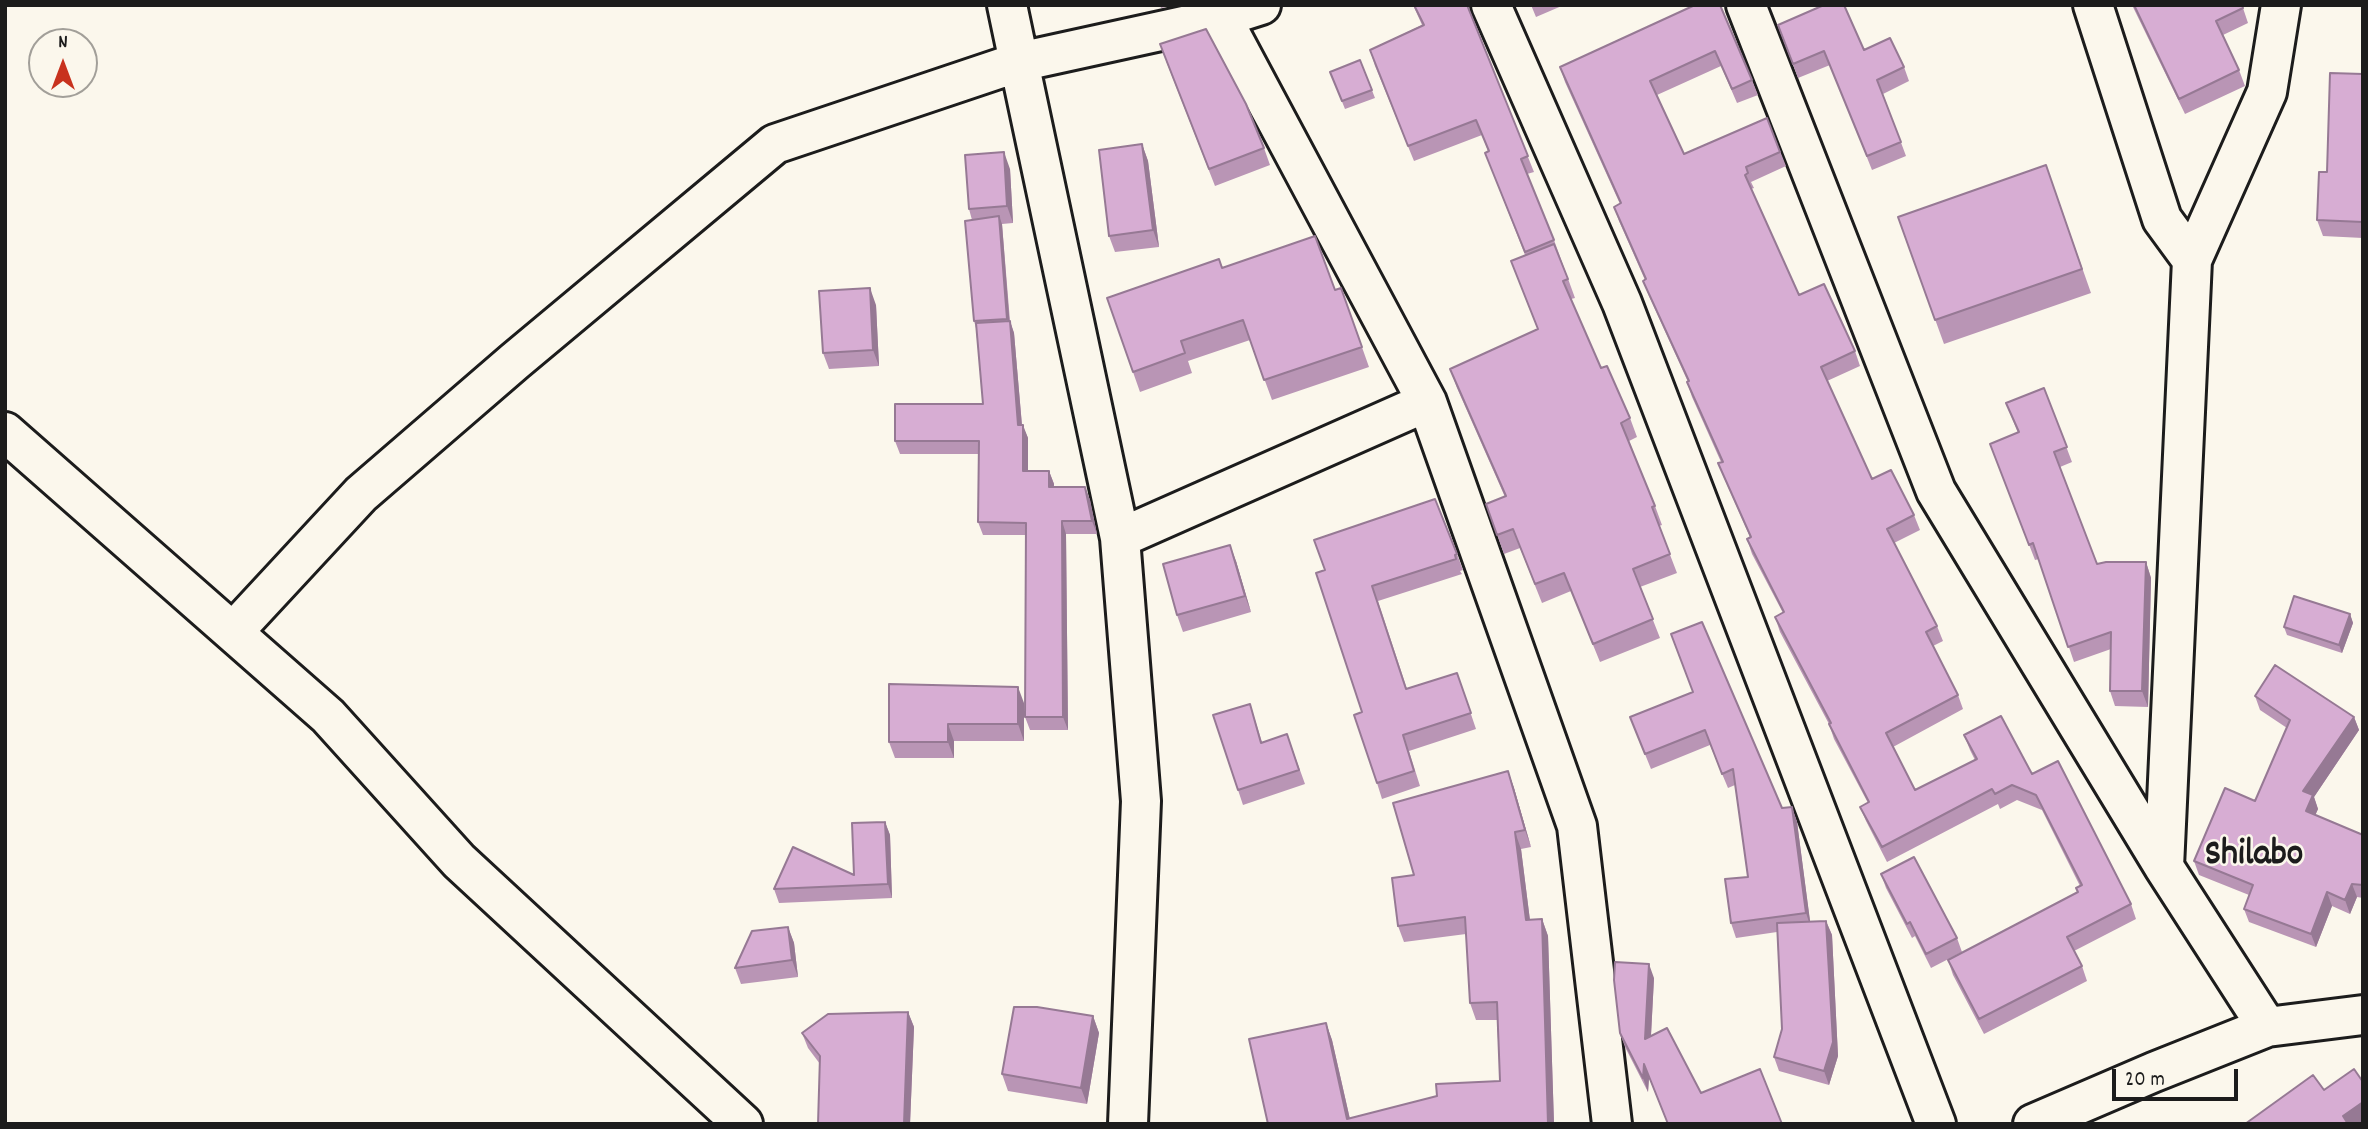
<!DOCTYPE html>
<html>
<head>
<meta charset="utf-8">
<style>
  body { margin:0 }
  #map { position:relative; width:2368px; height:1129px; overflow:hidden; background:#fbf7ec; font-family:Dekko,sans-serif }
  canvas { display:block }
  .frame { position:absolute; inset:0; border:7px solid #1c1c1c; pointer-events:none }
  .north { position:absolute; left:28px; top:28px; width:70px; height:70px; box-sizing:border-box; background:#fbf7ec; border:2px solid #a29f99; border-radius:50%; rotate:0deg; font-size:19px; font-weight:700; line-height:28px; text-align:center; color:#1c1c1c }
  .north::after { content:''; display:block; margin:auto; width:24px; height:32px; background:#c8321e; clip-path:polygon(50% 0,100% 100%,50% 72%,0 100%) }
  .scale { position:absolute; left:2112px; top:1069px; width:126px; height:32px; box-sizing:border-box; border:4px solid #1c1c1c; border-top:0; padding-left:9px; font-size:21px; line-height:24px; white-space:nowrap; color:#1c1c1c; -webkit-text-stroke:5px #fbf7ec; paint-order:stroke }
</style>
</head>
<body>
<div id="map">
<canvas width="2368" height="1129"></canvas>
<div class="frame"></div>
<div class="north">N</div>
<div class="scale">20 m</div>
</div>
<script>
const context = document.querySelector('canvas').getContext('2d');
context.lineJoin = 'round';
function poly(rows) {
  const path = new Path2D();
  for (const r of rows) {
    path.moveTo(r[0], r[1]);
    for (let i = 2; i < r.length; i += 2) path.lineTo(r[i], r[i + 1]);
  }
  return path;
}
function trace(path, color, width, dash) {
  context.strokeStyle = color;
  context.lineWidth = width;
  context.lineCap = dash ? 'butt' : 'round';
  context.setLineDash(dash || []);
  context.stroke(path);
}
function fillPath(path, color) {
  context.fillStyle = color;
  context.fill(path, 'evenodd');
}
function drawText(font, color, halo, rows, align = 'center') {
  context.font = font + ' Dekko,sans-serif';
  context.lineWidth = 5;
  context.setLineDash([]);
  context.textBaseline = 'middle';
  context.strokeStyle = halo;
  context.fillStyle = color;
  for (const [text, x, y, turn = 0] of rows) {
    context.save();
    context.translate(x, y);
    context.rotate((+turn || 0) * Math.PI / 180);
    context.textAlign = isNaN(turn) ? turn : align;
    if (halo) context.strokeText(text, 0, 0);
    context.fillText(text, 0, 0);
    context.restore();
  }
}
const street = poly([
  [1007,5,1019,62,1220,18,1261,5],
  [1215,5,1427,402,1577,826,1612,1124],
  [1491,5,1622,303,1936,1124],
  [1746,5,1936,491,2164,867,2267,1027],
  [2093,5,2162,219,2192,260],
  [5,432,328,716,459,861,743,1124],
  [1120,538,1427,402],
  [233,632,361,494,515,361,775,144,1019,62,1120,538,1141,801,1128,1124],
  [2164,867,2192,260,2267,92,2281,5],
  [2033,1124,2154,1072,2267,1027,2363,1015]
]);
const wall = poly([
  [1160,5,1176,5,1161,8],
  [1413,5,1467,5,1534,172,1527,174,1554,240,1575,298,1571,299,1601,368,1630,418,1637,437,1629,441,1655,506,1662,525,1659,526,1677,573,1640,587,1660,638,1600,662,1571,591,1542,603,1520,548,1504,554,1486,504,1505,497,1457,388,1450,369,1538,330,1511,261,1525,255,1491,168,1488,151,1482,135,1414,161,1375,66,1370,50,1422,25],
  [1531,5,1564,5,1536,17],
  [1695,5,1752,80,1758,95,1737,103,1721,66,1657,95,1684,154,1767,118,1786,166,1751,182,1754,188,1751,189,1799,295,1855,351,1860,366,1827,381,1872,479,1914,515,1920,530,1894,543,1937,626,1943,641,1933,646,1958,695,1963,709,1893,747,1915,790,1975,760,1970,750,1964,735,2032,774,2131,904,2136,919,2074,951,2082,966,2087,981,1984,1034,1953,975,1948,960,2078,892,2076,888,2080,886,2042,810,2017,800,2000,809,1998,804,1887,862,1866,821,1860,807,1868,803,1834,739,1829,724,1780,632,1775,617,1783,613,1752,554,1747,539,1750,537,1724,478,1718,463,1721,462,1692,397,1687,382,1688,382,1649,296,1643,281,1645,280,1619,221,1614,207,1620,204,1565,82,1560,67],
  [2132,5,2242,5,2248,23,2223,35,2239,70,2245,86,2185,114],
  [1778,25,1864,50,1904,67,1909,81,1883,94,1906,156,1872,170,1830,65,1798,78],
  [1360,60,1375,98,1345,109,1330,72],
  [1166,61,1264,148,1270,165,1215,186],
  [2363,74,2363,238,2323,236,2317,220,2327,172],
  [1142,144,1148,161,1159,247,1115,252,1109,236],
  [2046,165,2091,293,1944,344,1898,217],
  [1010,169,1013,223,1002,224,1010,321,1014,333,1022,425,1028,438,1028,471,1049,471,1054,484,1054,487,1085,487,1090,500,1097,534,1066,534,1068,730,1030,730,1025,717,1026,535,983,535,978,522,979,454,900,454,895,441,983,404,976,328,974,321,972,220,969,209],
  [1222,268,1335,290,1341,288,1369,367,1272,400,1250,340,1188,361,1192,373,1140,392,1107,298],
  [876,305,879,366,829,369,823,353],
  [2044,388,2072,462,2060,467,2097,564,2146,562,2151,578,2148,707,2115,706,2110,691,2111,649,2074,662,2039,559,2035,560,1990,444,2018,433,2006,403],
  [1457,554,1463,570,1460,571,1462,574,1378,601,1407,689,1457,673,1476,729,1409,751,1420,786,1382,799,1377,783,1362,712,1325,570],
  [1236,561,1251,612,1183,632,1177,615],
  [2350,614,2353,623,2342,653,2287,635,2284,627],
  [1693,692,1782,808,1792,807,1797,822,1810,922,1826,921,1832,935,1838,1056,1829,1085,1779,1071,1774,1057,1782,1029,1777,932,1736,938,1731,923,1748,877,1735,785,1728,788,1710,745,1651,769,1630,717],
  [2255,696,2354,717,2359,730,2314,797,2318,809,2315,815,2363,835,2363,898,2357,897,2350,914,2332,906,2316,947,2249,922,2244,909,2249,895,2199,875,2194,861,2255,801,2287,728,2260,710],
  [1024,703,1024,741,954,741,954,758,895,758,889,742],
  [1250,704,1262,742,1287,734,1305,784,1243,805,1238,790],
  [1508,771,1514,788,1531,847,1521,849,1530,920,1542,919,1548,936,1554,1124,1268,1124,1326,1023,1332,1040,1350,1119,1500,1081,1497,1020,1476,1020,1470,1003,1466,934,1404,942,1398,926,1414,875],
  [885,822,890,835,892,898,779,903,774,889,854,875],
  [1881,874,1957,938,1962,952,1931,968,1915,936,1912,938,1886,888],
  [788,927,794,943,798,977,741,984,735,968],
  [1654,978,1651,1036,1701,1093,1782,1124,1668,1124,1649,1078,1648,1092,1625,1047,1620,1033],
  [908,1012,914,1027,910,1124,818,1124,820,1064,808,1048,802,1033],
  [1093,1016,1099,1033,1087,1104,1008,1091,1002,1074]
]);
const shadedWall = poly([
  [1142,144,1148,161,1159,247,1153,230],
  [1004,152,1010,169,1013,223,1007,206],
  [999,216,1002,224,1010,328,1007,319],
  [870,288,876,305,879,366,873,350],
  [1010,321,1014,333,1023,438,1018,425],
  [1023,425,1028,438,1028,484,1023,471],
  [1049,471,1054,484,1053,500,1049,487],
  [1085,487,1090,500,1097,534,1092,521],
  [1062,521,1066,534,1068,730,1063,717],
  [1230,545,1236,561,1251,612,1245,596],
  [2146,562,2151,578,2148,707,2142,691],
  [2350,614,2353,623,2342,653,2339,645],
  [1018,687,1024,703,1024,741,1018,724],
  [2354,717,2359,730,2314,797,2318,809,2311,825,2306,811,2303,791],
  [948,724,954,741,954,758,948,742],
  [1508,771,1514,788,1531,847,1525,830],
  [1792,807,1797,822,1811,928,1806,913],
  [885,822,890,835,892,898,888,884],
  [1515,832,1521,849,1532,937,1526,920],
  [2352,884,2357,897,2350,914,2345,900],
  [2327,892,2332,906,2316,947,2311,934],
  [1542,919,1548,936,1554,1124,1548,1124],
  [1826,921,1832,935,1838,1056,1829,1085,1824,1071],
  [788,927,794,943,798,977,792,960],
  [1649,964,1654,978,1650,1053,1645,1039],
  [908,1012,914,1027,910,1124,904,1124],
  [1093,1016,1099,1033,1087,1104,1081,1088],
  [1326,1023,1332,1040,1351,1124,1347,1119],
  [1644,1064,1649,1078,1648,1092,1643,1078],
  [2363,1102,2363,1121,2359,1124,2346,1124,2343,1116]
]);
const building = poly([
  [1414,5,1467,5,1528,156,1521,159,1554,240,1525,252,1485,153,1489,151,1476,120,1408,146,1370,50,1424,25,1414,5],
  [1695,5,1720,5,1752,80,1732,89,1715,51,1650,81,1684,154,1767,118,1780,152,1746,167,1748,173,1745,175,1799,295,1824,284,1855,351,1821,367,1872,479,1891,470,1914,515,1887,529,1937,626,1926,632,1958,695,1886,733,1915,790,1977,759,1964,735,2001,716,2032,774,2058,761,2131,904,2067,937,2082,966,1979,1019,1948,960,2078,892,2076,888,2082,885,2036,795,2012,785,1995,794,1992,789,1882,847,1860,807,1869,802,1829,724,1831,723,1775,617,1784,612,1747,539,1751,537,1718,463,1723,462,1687,382,1689,381,1643,281,1646,279,1614,207,1621,203,1560,67,1695,5],
  [1824,5,1844,5,1864,50,1890,38,1904,67,1877,80,1901,142,1867,156,1824,51,1793,64,1778,25,1824,5],
  [2134,5,2242,5,2243,8,2216,21,2239,70,2179,99,2134,5],
  [1206,29,1246,104,1264,148,1209,169,1160,44,1206,29],
  [1360,60,1372,90,1342,101,1330,72,1360,60],
  [2330,73,2363,74,2363,222,2317,220,2319,172,2327,172,2330,73],
  [1142,144,1153,230,1109,236,1099,150,1142,144],
  [1004,152,1007,206,969,209,965,155,1004,152],
  [2046,165,2082,269,1935,320,1898,217,2046,165],
  [999,216,1007,319,974,321,965,221,999,216],
  [1315,236,1335,290,1341,288,1362,347,1264,380,1243,320,1181,341,1185,353,1133,372,1107,298,1219,259,1222,268,1315,236],
  [1554,244,1568,279,1563,281,1601,368,1607,366,1630,418,1621,423,1655,506,1652,507,1670,554,1633,569,1653,619,1593,644,1564,573,1535,584,1513,529,1497,535,1486,504,1506,496,1450,369,1538,329,1511,261,1554,244],
  [870,288,873,350,823,353,819,291,870,288],
  [1010,321,1018,425,1023,425,1023,471,1049,471,1049,487,1085,487,1092,521,1062,521,1063,717,1025,717,1026,523,978,522,979,441,895,441,895,404,983,404,976,323,1010,321],
  [2044,388,2067,447,2054,452,2097,564,2106,562,2146,562,2142,691,2110,691,2111,632,2068,647,2033,543,2029,545,1990,444,2019,432,2006,403,2044,388],
  [1435,499,1457,554,1455,555,1456,559,1372,586,1406,689,1457,673,1471,713,1403,735,1414,771,1377,783,1354,715,1362,712,1316,573,1325,570,1314,540,1435,499],
  [1230,545,1245,596,1177,615,1163,564,1230,545],
  [2294,596,2350,614,2339,645,2284,627,2294,596],
  [1702,622,1782,808,1792,807,1806,913,1731,923,1725,879,1748,877,1733,769,1722,774,1705,730,1645,754,1630,717,1693,692,1671,634,1702,622],
  [2275,665,2354,717,2303,791,2313,795,2306,811,2363,835,2363,885,2352,884,2345,900,2327,892,2311,934,2244,909,2253,885,2194,861,2225,788,2255,801,2290,720,2255,696,2275,665],
  [889,684,1018,687,1018,724,948,724,948,742,889,742,889,684],
  [1250,704,1261,743,1287,734,1299,770,1238,790,1213,715,1250,704],
  [1508,771,1525,830,1515,832,1526,920,1542,919,1548,1124,1268,1124,1249,1039,1326,1023,1347,1119,1437,1096,1436,1084,1500,1081,1497,1002,1470,1003,1465,917,1398,926,1392,878,1414,875,1393,803,1508,771],
  [885,822,888,884,774,889,793,847,854,875,852,823,885,822],
  [1914,857,1957,938,1926,954,1910,922,1907,924,1881,874,1914,857],
  [1826,921,1833,1042,1824,1071,1774,1057,1782,1029,1777,923,1826,921],
  [788,927,792,960,735,968,752,931,788,927],
  [1615,962,1649,964,1645,1039,1667,1028,1701,1093,1760,1069,1782,1124,1668,1124,1644,1064,1643,1078,1620,1033,1614,980,1615,962],
  [1014,1007,1037,1007,1093,1016,1081,1088,1002,1074,1014,1007],
  [908,1012,904,1124,818,1124,820,1056,802,1033,828,1014,908,1012],
  [2354,1069,2363,1082,2363,1102,2343,1116,2348,1124,2245,1124,2313,1075,2324,1090,2354,1069]
]);
const townNames = [
  ["Shilabo",2254,858]
];
trace(street, '#1c1c1c', 44);
trace(street, '#fbf7ec', 38);
fillPath(wall, '#b995b5');
fillPath(shadedWall, '#967994');
fillPath(building, '#d7add3');
trace(building, '#967994', 2);
drawText('bold 37px', '#1c1c1c', '#fbf7ec', townNames);
</script>
</body>
</html>
